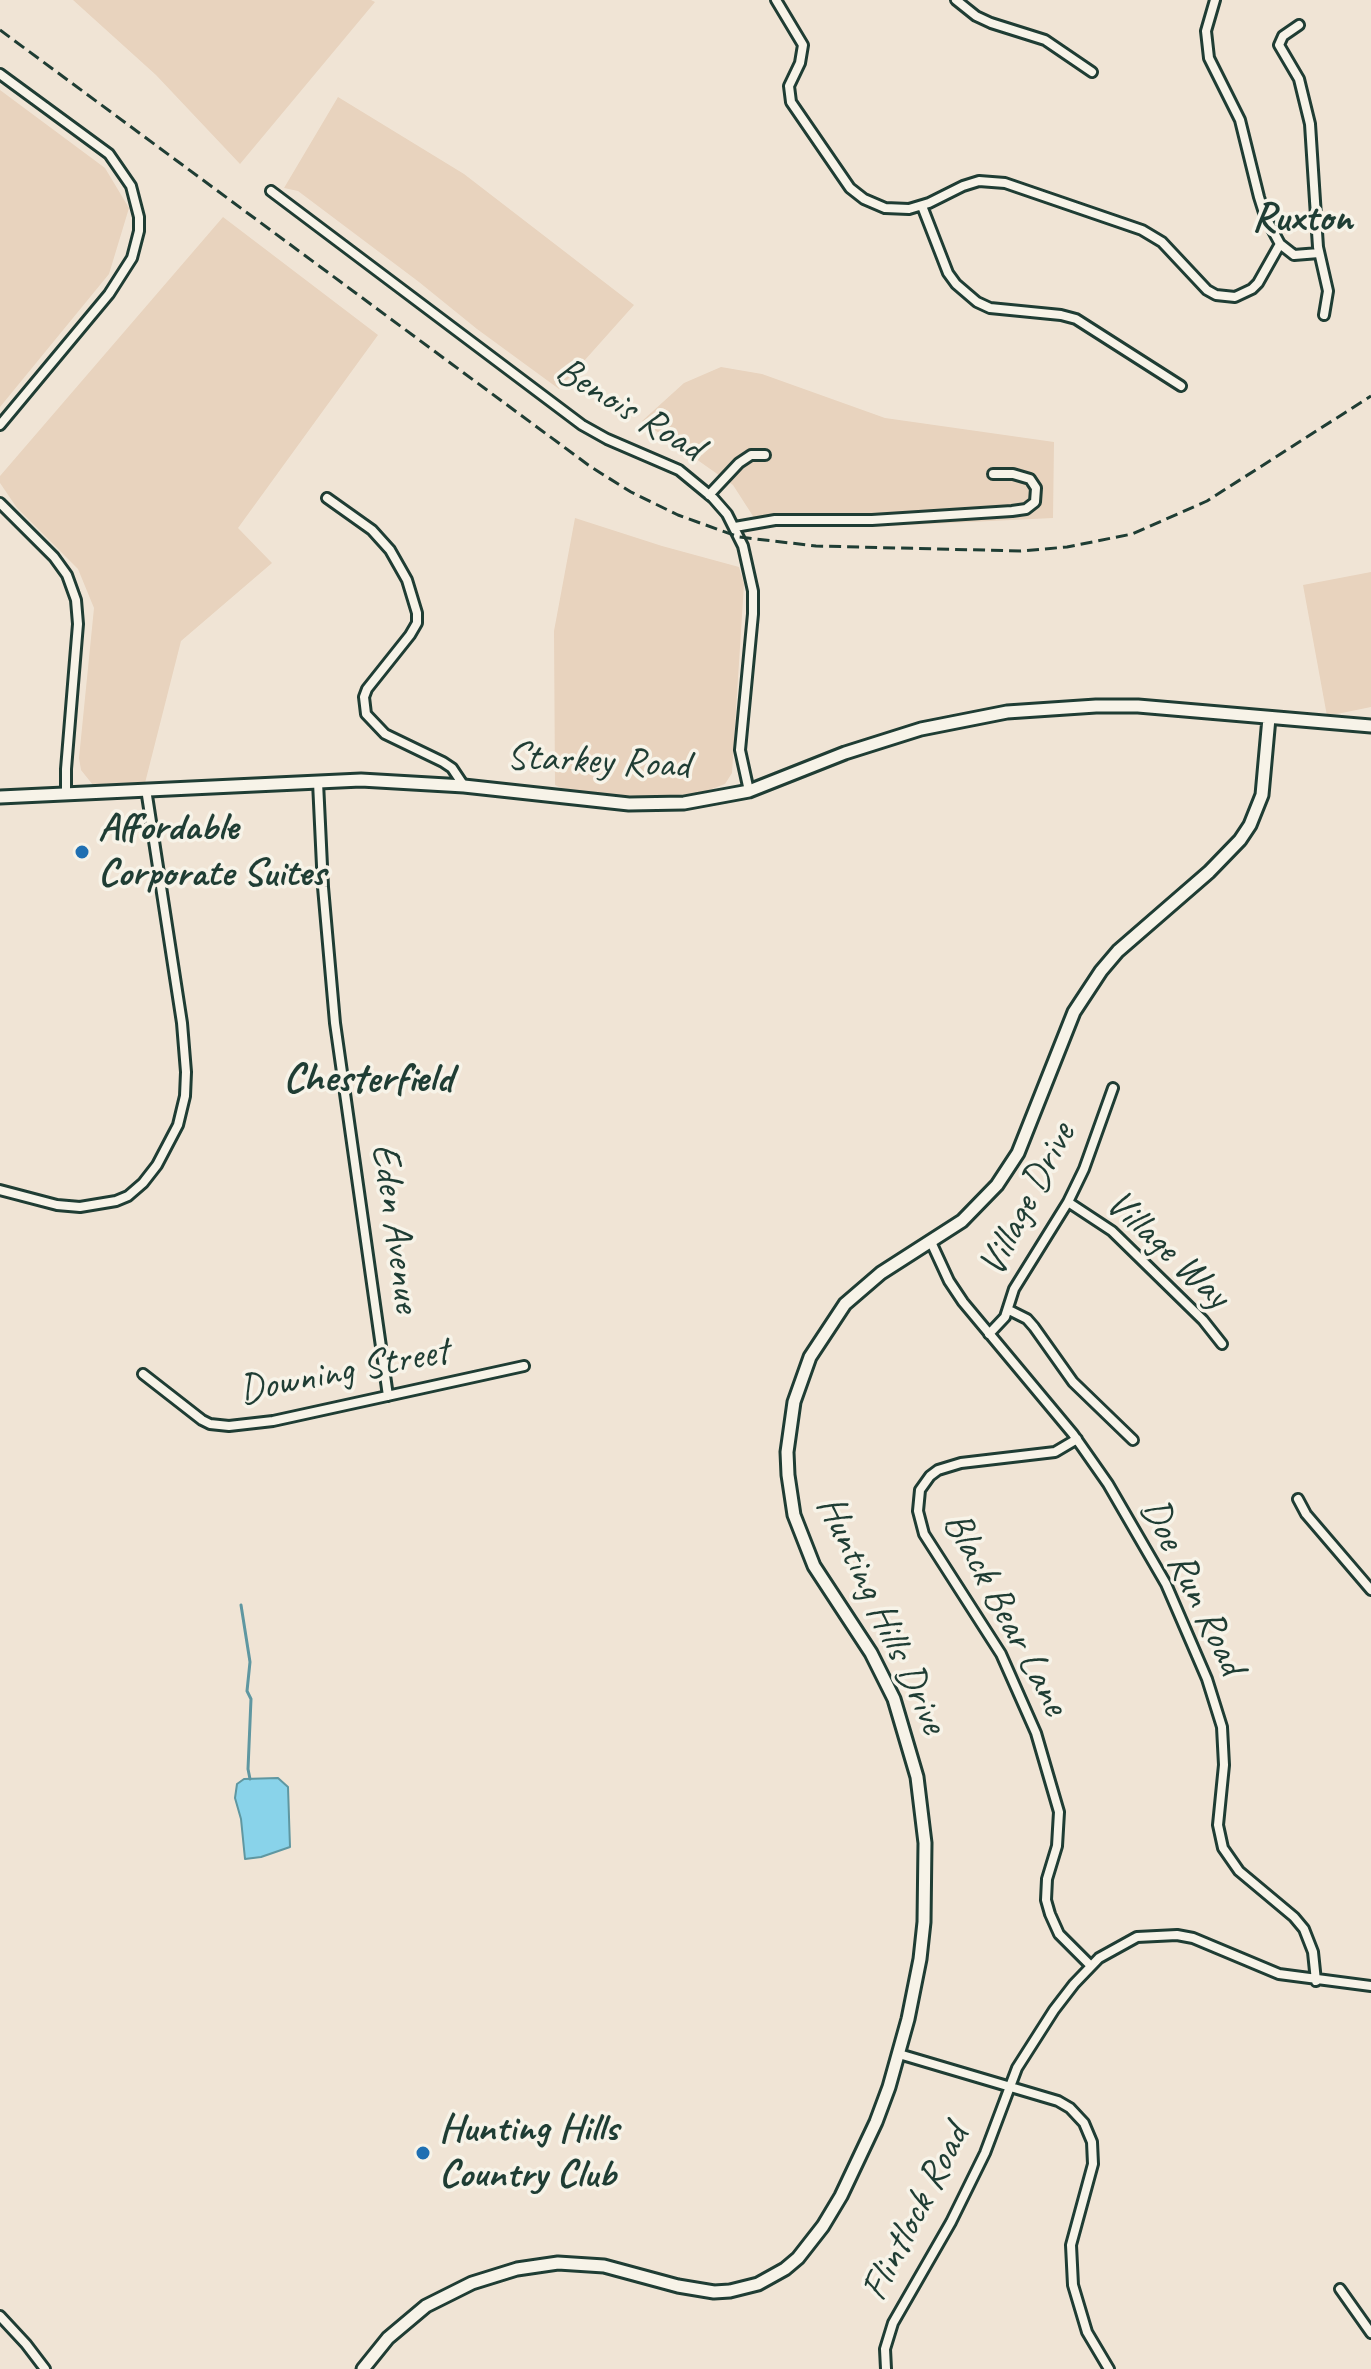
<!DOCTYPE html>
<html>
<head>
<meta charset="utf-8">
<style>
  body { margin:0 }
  canvas { display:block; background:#f0e4d5 }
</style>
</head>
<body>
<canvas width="1371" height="2369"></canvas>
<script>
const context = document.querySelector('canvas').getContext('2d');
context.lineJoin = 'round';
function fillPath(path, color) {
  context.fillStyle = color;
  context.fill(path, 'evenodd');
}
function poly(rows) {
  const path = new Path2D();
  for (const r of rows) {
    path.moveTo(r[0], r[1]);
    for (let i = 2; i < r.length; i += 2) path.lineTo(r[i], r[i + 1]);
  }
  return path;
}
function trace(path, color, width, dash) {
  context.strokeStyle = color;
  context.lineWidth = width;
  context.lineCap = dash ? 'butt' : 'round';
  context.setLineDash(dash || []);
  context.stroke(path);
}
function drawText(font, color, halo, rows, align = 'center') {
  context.font = font + ' Caveat,sans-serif';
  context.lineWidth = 7;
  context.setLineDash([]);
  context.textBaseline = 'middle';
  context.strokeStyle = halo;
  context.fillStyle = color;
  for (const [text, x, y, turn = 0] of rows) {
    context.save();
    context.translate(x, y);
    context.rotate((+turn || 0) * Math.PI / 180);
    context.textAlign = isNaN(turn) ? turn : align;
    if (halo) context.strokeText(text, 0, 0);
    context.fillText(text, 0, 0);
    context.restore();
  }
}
const built = poly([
  [73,0,371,0,375,2,240,164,156,75],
  [0,90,105,168,129,208,109,274,0,407],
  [338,97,464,174,634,305,559,389,477,329,419,282,298,191,284,188],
  [223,217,378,335,238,528,272,563,181,641,145,783,93,785,81,770,79,758,94,608,78,569,17,508,0,483,0,476],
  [721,367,762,374,885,418,1054,442,1053,518,867,527,760,527,733,485,642,421,684,383],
  [575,518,662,546,739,567,744,584,732,773,725,784,701,793,654,797,569,792,555,785,554,631],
  [1371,572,1371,707,1327,716,1303,585]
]);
const water = poly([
  [278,1778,288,1787,290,1847,261,1857,245,1859,241,1819,235,1798,237,1784,244,1779,278,1778]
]);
const stream = poly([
  [241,1605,250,1662,247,1691,251,1699,248,1769,250,1779]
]);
const street = poly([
  [776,0,803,45,800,63,789,86,791,102,850,188,864,199,885,208,909,209,929,203,963,186,979,181,1005,183,1142,230,1162,242,1207,290,1216,295,1235,297,1252,289,1258,283,1280,244,1265,216,1259,197,1240,120,1209,58,1206,31,1215,0],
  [956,0,976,16,991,23,1045,40,1092,72],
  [1299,25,1283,36,1279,45,1299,79,1310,124,1318,247,1328,291,1324,315],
  [0,74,109,154,131,186,139,217,139,231,132,258,109,294,0,425],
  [271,191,582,425,607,439,679,470,713,498,727,514,743,546,753,591,753,614,740,750,749,791],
  [922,206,948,273,956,284,977,302,990,308,1061,315,1076,319,1181,386],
  [1280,244,1294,255,1319,253],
  [709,495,739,463,751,455,765,455],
  [327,498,372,530,390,550,407,580,417,613,417,623,410,635,367,689,364,697,366,714,385,734,443,762,452,768,464,786],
  [0,503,54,557,67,575,76,600,78,624,66,769,66,794],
  [735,527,775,520,872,520,1012,511,1026,509,1035,502,1036,488,1030,479,1013,474,993,474],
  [318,782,323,887,335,1023,388,1396],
  [0,1190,57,1205,80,1207,116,1201,128,1196,143,1183,157,1165,178,1125,185,1096,186,1072,182,1023,146,789],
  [1068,1202,1112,1231,1203,1320,1222,1344],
  [931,1242,949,1281,963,1302,1073,1434,1108,1484,1166,1584,1207,1679,1222,1727,1224,1765,1218,1825,1223,1848,1239,1871,1294,1917,1304,1929,1313,1952,1316,1981],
  [1009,1310,1027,1319,1034,1327,1073,1382,1133,1440],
  [989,1334,1005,1317,1014,1289,1068,1202,1084,1169,1113,1088],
  [143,1374,202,1420,210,1424,229,1426,273,1421,524,1366],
  [1077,1439,1055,1452,961,1463,938,1470,930,1476,920,1490,918,1511,924,1534,1001,1654,1036,1733,1059,1812,1057,1846,1047,1879,1046,1900,1050,1914,1059,1934,1091,1966],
  [1298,1499,1306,1514,1371,1590],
  [899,2054,1058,2101,1070,2108,1084,2123,1092,2142,1093,2164,1071,2245,1073,2285,1087,2332,1109,2369],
  [1340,2289,1371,2333],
  [0,2316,26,2344,45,2369],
  [886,2369,885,2349,893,2323,951,2222,985,2153,1017,2068,1054,2010,1074,1984,1099,1958,1137,1937,1177,1935,1193,1938,1279,1974,1371,1986]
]);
const secondary = poly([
  [0,797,361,780,464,786,629,804,684,803,749,791,845,753,921,729,1007,712,1096,706,1138,706,1371,726],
  [363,2369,388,2338,426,2306,472,2283,517,2269,558,2263,604,2266,678,2286,714,2292,730,2291,758,2284,785,2269,798,2258,823,2226,841,2196,876,2122,889,2087,908,2019,920,1959,924,1922,925,1843,917,1777,894,1699,871,1653,814,1566,794,1515,788,1475,787,1452,794,1402,810,1357,845,1304,881,1273,962,1221,997,1185,1018,1153,1074,1012,1101,971,1118,951,1209,872,1240,840,1250,825,1262,795,1269,718]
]);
const rail = poly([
  [0,30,591,467,631,492,678,515,739,537,816,546,1021,551,1067,547,1132,534,1207,501,1371,396]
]);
const markers = [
  [82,852,8,"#1f6fb2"],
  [423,2153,8,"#1f6fb2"]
];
const streetNames = [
  ["Benois Road",629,410,31],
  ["Starkey Road",598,762,3],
  ["Village Drive",1028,1200,-63],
  ["Eden Avenue",395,1228,82],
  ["Village Way",1167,1250,43],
  ["Downing Street",344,1372,-11],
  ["Doe Run Road",1192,1587,64],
  ["Black Bear Lane",1005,1614,62],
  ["Hunting Hills Drive",881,1615,65],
  ["Flintlock Road",916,2213,-63]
];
const poiNames = [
  ["Affordable",98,829],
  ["Corporate Suites",98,875],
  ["Hunting Hills",439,2130],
  ["Country Club",439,2176]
];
const neighbourhoodNames = [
  ["Ruxton",1302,219],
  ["Chesterfield",368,1080]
];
fillPath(built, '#e8d3be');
fillPath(water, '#89d3ea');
trace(water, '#5f97a1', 2);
trace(stream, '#5f97a1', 3);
trace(street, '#1f3d34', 14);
trace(secondary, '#1f3d34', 17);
trace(street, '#f7f3e8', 8);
trace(secondary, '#f7f3e8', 11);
trace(rail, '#1f3d34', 3, [12, 6]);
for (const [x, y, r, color] of markers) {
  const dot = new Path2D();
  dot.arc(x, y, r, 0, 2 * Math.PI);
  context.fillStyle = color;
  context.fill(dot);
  trace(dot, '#f7f3e8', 3);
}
drawText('40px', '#1f3d34', '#f7f3e8', streetNames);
drawText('bold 40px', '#1f3d34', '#f7f3e8', poiNames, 'left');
drawText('bold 42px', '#1f3d34', '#f7f3e8', neighbourhoodNames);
</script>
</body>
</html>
